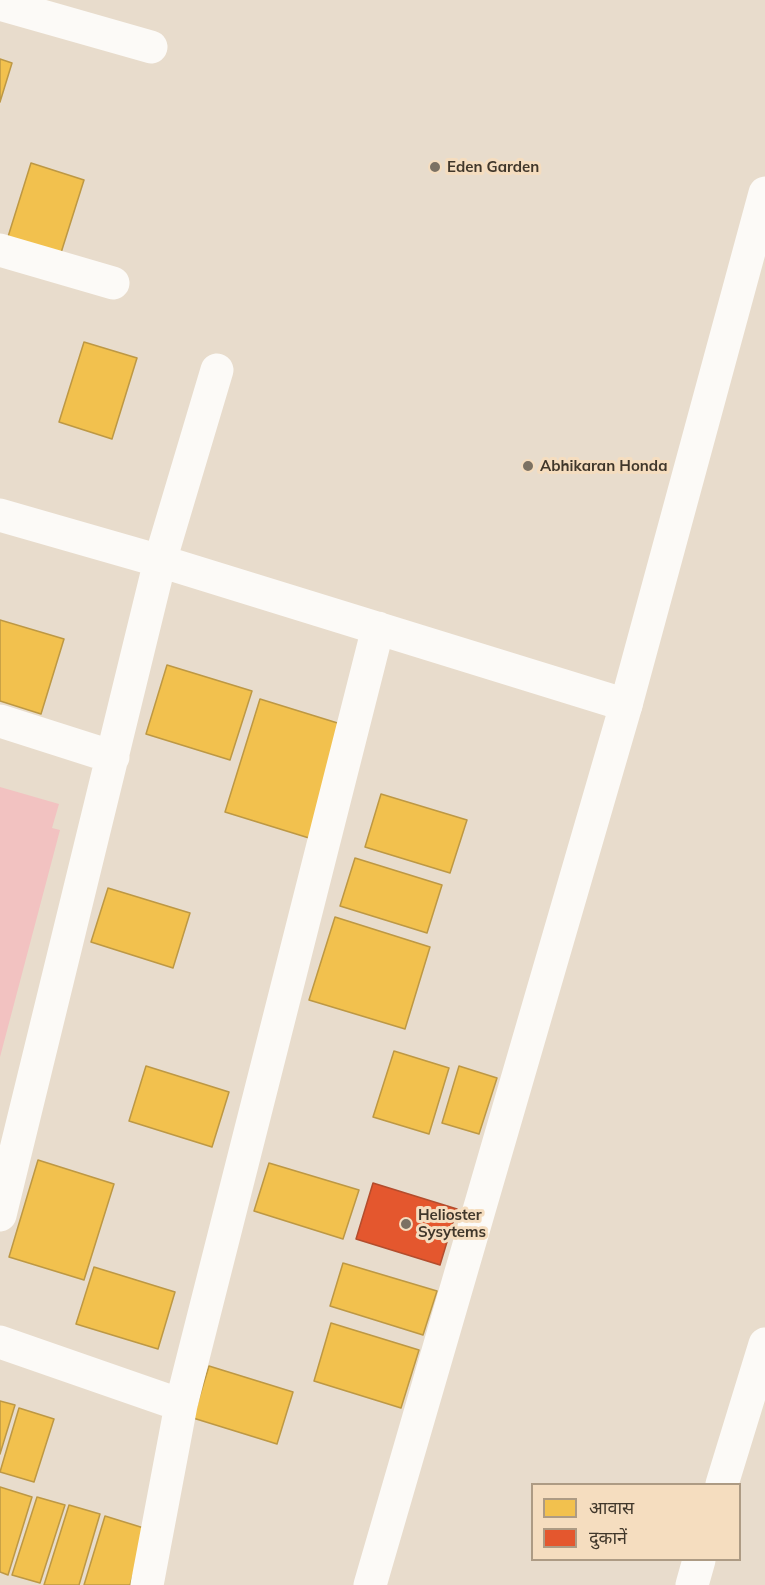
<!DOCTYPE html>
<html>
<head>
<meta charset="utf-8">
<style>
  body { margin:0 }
  #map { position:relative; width:765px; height:1585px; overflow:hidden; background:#e8dccc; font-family:Mulish,"Noto Sans Devanagari",sans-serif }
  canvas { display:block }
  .legend { position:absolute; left:531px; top:1483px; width:210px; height:78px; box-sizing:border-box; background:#f5ddbf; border:2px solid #ad9b84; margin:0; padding:8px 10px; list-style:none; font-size:18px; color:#40372b }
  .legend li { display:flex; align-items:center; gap:12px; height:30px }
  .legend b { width:30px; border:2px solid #ad9b84 }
</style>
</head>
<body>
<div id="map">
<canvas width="765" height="1585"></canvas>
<ul class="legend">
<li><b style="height:16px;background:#f2c14e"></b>आवास</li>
<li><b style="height:16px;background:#e4572e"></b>दुकानें</li>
</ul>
</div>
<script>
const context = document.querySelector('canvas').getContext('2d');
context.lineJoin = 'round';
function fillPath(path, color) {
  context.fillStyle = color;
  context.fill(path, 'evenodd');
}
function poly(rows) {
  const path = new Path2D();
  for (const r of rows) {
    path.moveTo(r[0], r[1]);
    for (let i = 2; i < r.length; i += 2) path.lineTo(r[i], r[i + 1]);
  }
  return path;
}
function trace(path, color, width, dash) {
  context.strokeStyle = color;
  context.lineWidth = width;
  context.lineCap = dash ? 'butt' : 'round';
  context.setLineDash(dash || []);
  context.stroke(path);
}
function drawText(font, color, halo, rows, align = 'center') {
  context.font = font + ' Mulish,sans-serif';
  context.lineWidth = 6;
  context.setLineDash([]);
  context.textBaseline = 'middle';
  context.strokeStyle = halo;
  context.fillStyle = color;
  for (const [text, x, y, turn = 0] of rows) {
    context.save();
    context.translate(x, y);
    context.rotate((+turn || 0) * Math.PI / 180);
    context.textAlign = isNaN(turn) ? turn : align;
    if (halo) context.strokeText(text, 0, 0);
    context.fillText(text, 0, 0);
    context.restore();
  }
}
const green = poly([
  [0,787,59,804,52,828,60,830,0,1057]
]);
const homes = poly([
  [0,59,12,63,0,102,0,59],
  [31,163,84,180,60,256,7,240,31,163],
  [84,342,137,358,112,439,59,422,84,342],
  [0,620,64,639,41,714,0,701,0,620],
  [167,665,252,691,230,760,146,734,167,665],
  [260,699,344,725,309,838,225,812,260,699],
  [381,794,467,820,450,873,365,847,381,794],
  [355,858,442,885,427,933,340,906,355,858],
  [108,888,190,913,173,968,91,942,108,888],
  [335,917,430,947,405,1029,309,1000,335,917],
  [394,1051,449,1068,429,1134,373,1117,394,1051],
  [146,1066,229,1092,212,1147,129,1121,146,1066],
  [459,1066,497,1078,479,1134,442,1123,459,1066],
  [38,1160,114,1184,84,1280,9,1257,38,1160],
  [269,1163,359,1190,343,1239,254,1211,269,1163],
  [343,1263,437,1291,423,1335,330,1306,343,1263],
  [94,1267,175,1292,158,1349,76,1324,94,1267],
  [331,1323,419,1350,401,1408,314,1381,331,1323],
  [209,1366,293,1392,277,1444,193,1418,209,1366],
  [0,1401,15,1405,0,1454,0,1401],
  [19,1408,54,1419,34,1482,0,1472,19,1408],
  [0,1487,32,1497,8,1575,0,1572,0,1487],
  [37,1497,65,1505,40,1583,12,1575,37,1497],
  [69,1505,100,1514,79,1585,44,1585,69,1505],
  [105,1516,147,1529,130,1585,84,1585,105,1516]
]);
const shops = poly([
  [373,1183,457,1209,440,1265,356,1239,373,1183]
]);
const minor = poly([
  [0,4,151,47],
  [0,250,113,283],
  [0,515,160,561,626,705],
  [0,721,113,757],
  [0,1215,160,561,217,370],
  [0,1342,181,1405],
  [147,1585,181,1405,378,628]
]);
const secondary = poly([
  [722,1484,765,1344],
  [370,1585,626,705,765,193],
  [692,1585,699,1560]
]);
const markers = [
  [435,167,6,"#7b7163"],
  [528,466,6,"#7b7163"],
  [406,1224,6,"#7b7163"]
];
const poiNames = [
  ["Eden Garden",447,167],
  ["Abhikaran Honda",540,466],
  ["Helioster",418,1215],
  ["Sysytems",418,1232]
];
fillPath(green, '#f2c2c1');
fillPath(homes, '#f2c14e');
trace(homes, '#bd9844', 1.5);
fillPath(shops, '#e4572e');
trace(shops, '#b34d2d', 1.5);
trace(minor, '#fcfaf7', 33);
trace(secondary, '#fcfaf7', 33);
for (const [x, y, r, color] of markers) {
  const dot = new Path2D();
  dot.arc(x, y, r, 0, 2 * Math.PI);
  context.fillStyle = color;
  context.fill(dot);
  trace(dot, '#f5ddbf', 2);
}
drawText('bold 15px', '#40372b', '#f5ddbf', poiNames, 'left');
</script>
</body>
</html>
